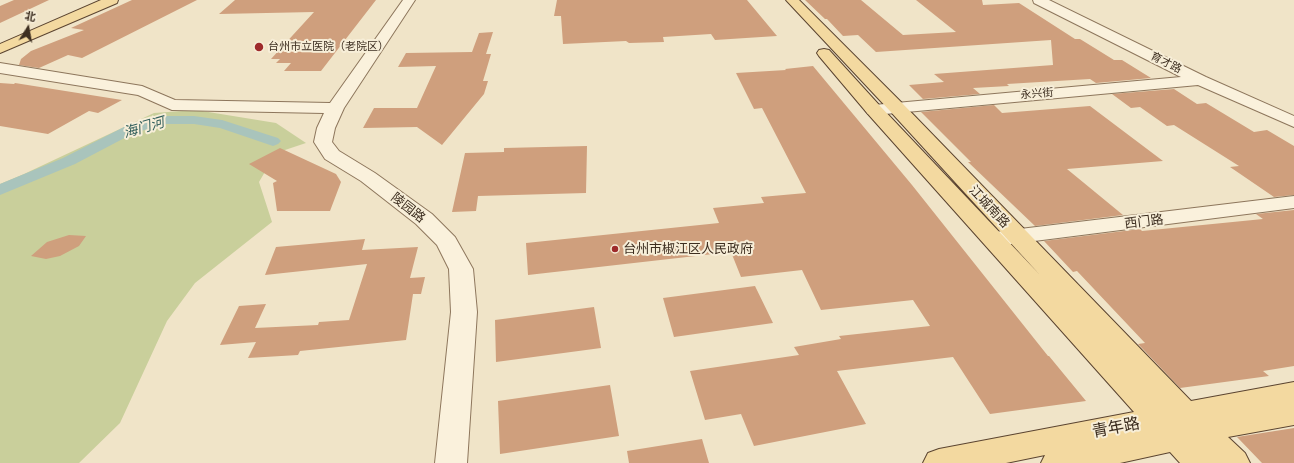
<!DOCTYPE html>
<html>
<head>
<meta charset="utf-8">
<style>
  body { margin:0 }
  #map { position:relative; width:1294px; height:463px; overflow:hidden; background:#f0e4c8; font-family:"Noto Serif","Noto Sans SC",serif }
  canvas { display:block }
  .north { position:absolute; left:8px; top:8px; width:40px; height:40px; -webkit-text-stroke:3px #f7eed8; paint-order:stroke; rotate:11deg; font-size:11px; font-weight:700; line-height:16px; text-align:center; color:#3d2e20 }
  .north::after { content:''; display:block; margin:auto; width:14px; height:18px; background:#3d2e20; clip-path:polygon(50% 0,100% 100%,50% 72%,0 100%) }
</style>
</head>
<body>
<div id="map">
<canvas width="1294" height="463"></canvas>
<div class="north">北</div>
</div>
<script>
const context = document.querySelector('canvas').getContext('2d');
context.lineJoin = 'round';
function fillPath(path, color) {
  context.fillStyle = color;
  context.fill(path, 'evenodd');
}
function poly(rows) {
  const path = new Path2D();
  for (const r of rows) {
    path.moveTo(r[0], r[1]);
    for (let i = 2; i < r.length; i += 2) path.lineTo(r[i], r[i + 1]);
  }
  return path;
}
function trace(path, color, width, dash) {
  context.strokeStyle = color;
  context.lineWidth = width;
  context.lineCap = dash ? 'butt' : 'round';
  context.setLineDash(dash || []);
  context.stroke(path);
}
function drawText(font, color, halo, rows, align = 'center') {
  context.font = font + ' "Noto Serif","Noto Sans SC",serif';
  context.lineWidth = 4;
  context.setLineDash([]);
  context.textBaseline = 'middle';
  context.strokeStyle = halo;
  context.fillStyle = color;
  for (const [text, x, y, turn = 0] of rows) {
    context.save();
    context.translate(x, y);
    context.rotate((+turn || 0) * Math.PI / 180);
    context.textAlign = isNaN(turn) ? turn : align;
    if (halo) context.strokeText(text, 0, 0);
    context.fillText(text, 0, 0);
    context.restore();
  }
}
const green = poly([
  [196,110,276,123,306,143,276,153,259,182,272,222,195,283,167,321,120,423,79,463,0,463,0,184,24,174,154,113]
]);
const canal = poly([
  [165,116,194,116,222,120,278,138,281,141,278,144,273,146,220,128,194,124,166,124,134,133,75,164,0,195,0,184,63,158,124,127,165,116]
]);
const building = poly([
  [14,0,49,0,0,23,0,6],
  [132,0,197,0,82,58,68,55,39,68,19,65,21,59,31,51,84,30,71,28],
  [235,0,376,0,321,71,284,71,291,63,276,63,280,59,271,59,314,12,219,14],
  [557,0,747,0,777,36,715,40,711,34,663,37,664,42,629,43,626,41,563,44,561,16,554,16],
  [805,0,861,0,903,35,956,32,916,0,982,0,983,5,1019,3,1075,39,1080,39,1114,60,1122,60,1151,78,1096,83,1090,79,1007,84,1009,86,973,88,980,94,923,99,909,85,944,82,934,74,1053,65,1051,40,876,52,858,35,843,36,827,19,825,19],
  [493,32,486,54,491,54,483,81,488,81,484,94,442,145,417,127,363,128,374,108,417,108,436,66,398,67,406,53,472,52,479,33],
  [813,66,912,185,1048,356,1049,356,1086,401,990,414,953,357,837,371,866,424,754,446,741,414,705,420,690,371,799,355,794,347,841,339,839,336,930,326,913,300,821,310,802,270,741,277,731,252,528,275,526,243,719,223,713,208,764,203,761,197,806,193,762,108,754,109,736,73,786,70,785,69],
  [0,83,14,84,15,83,122,100,98,113,89,111,48,134,0,126],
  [1174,89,1197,104,1206,103,1254,132,1267,130,1294,146,1294,195,1274,197,1230,167,1239,166,1174,125,1167,126,1140,107,1131,108,1112,94],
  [994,105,1002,113,1090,106,1163,161,1067,169,1123,215,1035,226,968,162,971,162,921,112],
  [587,146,586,193,478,196,476,211,452,212,465,153,504,152,504,148],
  [280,148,336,174,341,182,330,211,277,211,273,183,277,181,249,164],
  [1294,210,1294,366,1263,371,1269,376,1180,388,1138,344,1145,343,1077,271,1073,272,1044,241,1140,229,1142,231,1263,219,1256,214],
  [69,235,86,236,79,246,60,256,46,259,31,256,47,242],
  [365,239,362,250,418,247,410,278,425,277,421,294,413,294,406,340,300,351,298,355,248,358,256,342,220,345,239,306,266,304,255,328,318,325,319,322,349,320,367,264,265,275,276,247],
  [755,286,773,323,674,337,663,298],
  [594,307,601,348,496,362,495,320],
  [610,385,619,436,500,454,498,401],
  [1294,428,1294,463,1262,463,1237,437],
  [702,439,709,463,629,463,627,451]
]);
const minor = poly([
  [403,0,415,0,344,108,335,128,332,142,339,151,375,173,432,214,455,237,473,269,477,312,467,463,435,463,451,312,449,269,437,245,416,224,361,181,325,159,314,142,317,128,324,113,172,110,138,95,0,73,0,63,142,86,175,100,330,103,403,0],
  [1033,0,1049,0,1206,77,1294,116,1294,127,1198,85,874,115,868,114,865,110,868,106,874,105,1181,77,1034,3,1033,0],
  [1294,196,1294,208,995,246,987,244,984,239,987,234,995,232,1294,196]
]);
const major = poly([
  [101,0,118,0,117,3,0,53,0,44,101,0],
  [786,0,799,0,902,103,1191,401,1294,382,1294,425,1228,437,1245,453,1250,463,1180,463,1170,452,1120,463,1041,463,1045,455,1006,463,923,463,928,453,939,449,1134,412,868,114,819,56,817,53,819,50,824,49,829,50,880,106,1040,275,890,111,786,0]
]);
const markers = [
  [259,47,5,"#9e2a2b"],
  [615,249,4,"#9e2a2b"]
];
const farPoinames = [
  ["台州市立医院（老院区）",268,47]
];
const farStreetnames = [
  ["育才路",1166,63,26],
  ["永兴街",1037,94,-5]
];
const streetNames = [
  ["江城南路",989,207,47],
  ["陵园路",408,208,38],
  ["西门路",1144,222,-7]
];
const poiNames = [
  ["台州市椒江区人民政府",623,249]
];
const waterNames = [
  ["海门河",144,128,-16]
];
const nearStreetnames = [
  ["青年路",1116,428,-11]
];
fillPath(green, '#c9cf9b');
fillPath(canal, '#a9c4bc');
fillPath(building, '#cf9f7d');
trace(minor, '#8d765c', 2);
trace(major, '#5b4430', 2);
fillPath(minor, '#faf1dc');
fillPath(major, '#f3d9a0');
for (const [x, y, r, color] of markers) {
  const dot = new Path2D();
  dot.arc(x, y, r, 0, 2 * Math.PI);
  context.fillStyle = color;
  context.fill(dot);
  trace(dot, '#f7eed8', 1.5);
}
drawText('11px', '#3d2e20', '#f7eed8', farPoinames, 'left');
drawText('11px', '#3d2e20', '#f7eed8', farStreetnames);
drawText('13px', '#3d2e20', '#f7eed8', streetNames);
drawText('13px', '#3d2e20', '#f7eed8', poiNames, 'left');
drawText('italic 14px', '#2f5d5a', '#f7eed8', waterNames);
drawText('16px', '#3d2e20', '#f7eed8', nearStreetnames);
</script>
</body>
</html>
